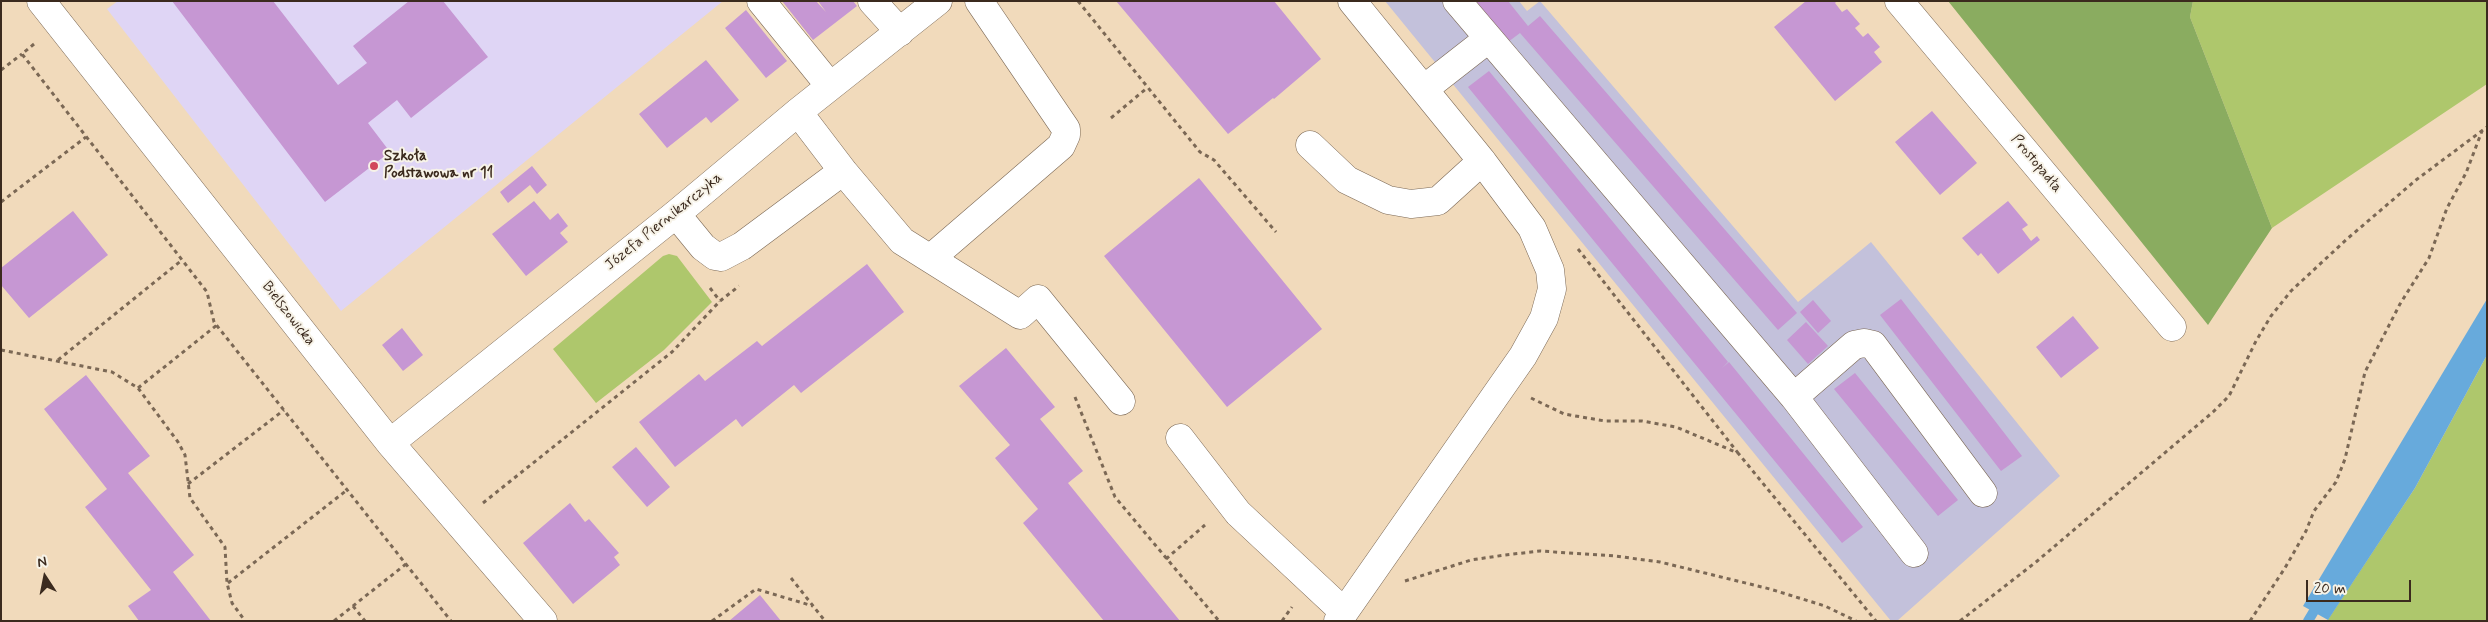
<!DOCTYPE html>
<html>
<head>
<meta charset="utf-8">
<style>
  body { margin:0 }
  #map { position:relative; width:2488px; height:622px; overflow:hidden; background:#f1dabb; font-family:Mynerve,sans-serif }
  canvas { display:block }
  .frame { position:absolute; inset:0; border:2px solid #3b2a1e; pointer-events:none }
  .north { position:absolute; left:20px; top:552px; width:50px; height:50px; -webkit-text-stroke:4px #f7f3e8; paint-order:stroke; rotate:349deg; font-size:14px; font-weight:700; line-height:20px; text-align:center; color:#3b2a1e }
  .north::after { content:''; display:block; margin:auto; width:18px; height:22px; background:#3b2a1e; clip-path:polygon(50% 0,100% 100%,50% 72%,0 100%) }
  .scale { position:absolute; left:2306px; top:580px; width:105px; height:22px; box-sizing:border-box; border:2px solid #3b2a1e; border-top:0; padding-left:6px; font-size:15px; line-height:18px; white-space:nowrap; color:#3b2a1e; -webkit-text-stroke:4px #f7f3e8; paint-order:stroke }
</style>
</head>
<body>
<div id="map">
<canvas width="2488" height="622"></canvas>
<div class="frame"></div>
<div class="north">N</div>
<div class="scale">20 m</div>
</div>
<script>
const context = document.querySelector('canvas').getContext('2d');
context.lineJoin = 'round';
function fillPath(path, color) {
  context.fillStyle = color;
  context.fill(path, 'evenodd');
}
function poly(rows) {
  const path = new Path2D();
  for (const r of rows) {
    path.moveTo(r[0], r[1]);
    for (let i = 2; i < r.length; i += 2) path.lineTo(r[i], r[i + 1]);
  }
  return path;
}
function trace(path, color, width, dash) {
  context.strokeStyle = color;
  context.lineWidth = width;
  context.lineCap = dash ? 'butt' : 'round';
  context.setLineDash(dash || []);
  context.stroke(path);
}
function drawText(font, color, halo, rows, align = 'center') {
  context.font = font + ' Mynerve,sans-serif';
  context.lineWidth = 4;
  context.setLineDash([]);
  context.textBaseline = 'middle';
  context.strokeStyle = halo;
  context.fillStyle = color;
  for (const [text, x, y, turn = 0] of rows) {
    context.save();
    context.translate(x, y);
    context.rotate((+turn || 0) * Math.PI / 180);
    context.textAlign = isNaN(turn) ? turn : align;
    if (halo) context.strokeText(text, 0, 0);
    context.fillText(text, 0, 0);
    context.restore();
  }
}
const built = poly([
  [118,1,723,1,341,311,107,9]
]);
const industrial = poly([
  [1385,1,1519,1,1527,11,1540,1,1798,302,1871,242,2060,476,1897,621,1891,621]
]);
const green = poly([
  [2193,1,2487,1,2487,84,2272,228,2190,17],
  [669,254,677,256,712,302,664,350,596,403,553,349,663,256],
  [2487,355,2487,621,2327,621,2415,488]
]);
const forest = poly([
  [1948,1,2193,1,2190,17,2272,228,2208,325]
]);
const water = poly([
  [2487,299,2487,355,2415,488,2328,620,2303,606]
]);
const stream = poly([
  [2308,621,2320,601]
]);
const building = poly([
  [172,1,273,1,338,85,367,63,353,46,409,1,443,1,488,57,411,118,397,100,368,123,390,152,325,202],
  [782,1,816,1,826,12,818,1,853,1,857,6,813,40],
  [1116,1,1274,1,1321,59,1274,99,1273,98,1228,134],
  [1474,1,1508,1,1528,26,1540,16,1797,313,1778,330,1520,33,1508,42],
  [1806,1,1837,1,1835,3,1842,12,1847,9,1860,24,1855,28,1863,37,1868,33,1880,47,1874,52,1882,62,1835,101,1774,27],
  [746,10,787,61,766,78,725,28],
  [706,60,739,100,711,123,706,117,667,148,639,114],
  [1489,71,1728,362,1722,368,1729,362,1863,527,1842,543,1603,252,1468,87],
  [1932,111,1977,163,1940,195,1895,142],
  [532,166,547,185,537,194,530,185,508,203,500,192],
  [1199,178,1322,329,1227,407,1104,256],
  [534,201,550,220,558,213,568,226,560,233,568,242,526,276,492,234],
  [2008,201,2028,225,2022,229,2031,241,2037,236,2040,240,1998,274,1981,253,1978,256,1962,238],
  [73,211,108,255,29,318,1,285,1,268],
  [867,264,904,312,801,393,794,385,742,427,736,419,675,467,639,422,699,374,705,381,757,341,762,346],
  [1901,299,2022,456,2001,471,1880,315],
  [1813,300,1831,321,1818,333,1800,312],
  [2073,316,2099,348,2061,378,2036,347],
  [1806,322,1828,346,1808,364,1787,340],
  [402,328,423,355,403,371,382,345],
  [1006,348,1055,407,1040,419,1083,471,1068,483,1180,621,1104,621,1023,523,1038,509,995,458,1010,445,959,386],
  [1855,373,1958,500,1938,516,1834,389],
  [86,375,150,456,128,473,194,555,173,572,211,621,139,621,128,606,151,590,85,507,107,489,44,409],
  [636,447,670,487,647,507,612,467],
  [570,503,585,522,589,519,619,553,614,557,620,565,573,604,523,543],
  [760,595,781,621,729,621]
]);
const path = poly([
  [1078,1,1200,152,1214,160,1276,232],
  [34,44,22,54,207,292,214,322,451,621],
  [1,70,22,54],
  [1111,118,1147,88],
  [1,202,86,137],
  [1578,249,1738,453],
  [710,288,720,301],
  [1,350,112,372,138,388,178,442,185,455,190,498,225,547,227,583,232,603,245,621],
  [58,360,182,260],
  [138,388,217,325],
  [1075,397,1115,497,1219,621],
  [1531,398,1564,414,1605,421,1642,421,1676,427,1738,453,1876,621],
  [188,484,284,410],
  [483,503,672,352,720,301,739,286],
  [1166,559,1205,525],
  [791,578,825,621],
  [1405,581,1471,560,1505,555,1540,551,1615,556,1660,562,1770,589,1825,606,1856,621],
  [228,583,347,490],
  [353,606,365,621],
  [334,621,406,564],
  [712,621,756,589,813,606],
  [1282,621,1292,607],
  [1960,621,2036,562,2213,412,2229,396,2256,341,2271,316,2291,291,2347,239,2416,180,2487,127],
  [2250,621,2285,568,2306,531,2314,511,2336,482,2345,459,2365,372,2400,304,2429,258,2447,208,2466,173,2482,131]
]);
const minor = poly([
  [41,1,390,443,543,621],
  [761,1,830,86],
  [872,1,900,32],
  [1457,1,1794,397,1914,553],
  [1899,1,2172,327],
  [1424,89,1488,39],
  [798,112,843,171,902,241,1020,315,1038,299,1121,401],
  [1310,145,1347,180,1388,200,1411,204,1438,201,1482,161],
  [676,214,703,247,715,256,721,257,742,246,843,171],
  [931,258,1061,146,1066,135,1066,129,979,1],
  [1794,397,1854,345,1864,343,1873,345,1983,493],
  [1180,438,1238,513,1344,612],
  [390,443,676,214,798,112,938,1],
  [1338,621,1523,356,1544,318,1552,289,1550,270,1532,228,1482,161,1352,1]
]);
const markers = [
  [374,166,5,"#d1495b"]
];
const poiNames = [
  ["Szkoła",384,157],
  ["Podstawowa nr 11",384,174]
];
const streetNames = [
  ["Prostopadła",2036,164,50],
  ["Józefa Piernikarczyka",664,222,-39],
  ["Bielszowicka",288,314,52]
];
fillPath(built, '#dfd5f5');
fillPath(industrial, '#c3c1db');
fillPath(green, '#aec76c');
fillPath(forest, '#8aac60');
fillPath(water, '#67aadc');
trace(stream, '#67aadc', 10);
fillPath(building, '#c697d3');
trace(minor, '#7b6855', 29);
trace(path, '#7b6855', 3, [4, 4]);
trace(minor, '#fff', 28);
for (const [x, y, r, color] of markers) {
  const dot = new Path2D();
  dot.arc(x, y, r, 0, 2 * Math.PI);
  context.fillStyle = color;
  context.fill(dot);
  trace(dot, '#f7f3e8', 2);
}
drawText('bold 15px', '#3b2a1e', '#f7f3e8', poiNames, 'left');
drawText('15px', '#3b2a1e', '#f7f3e8', streetNames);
</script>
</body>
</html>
